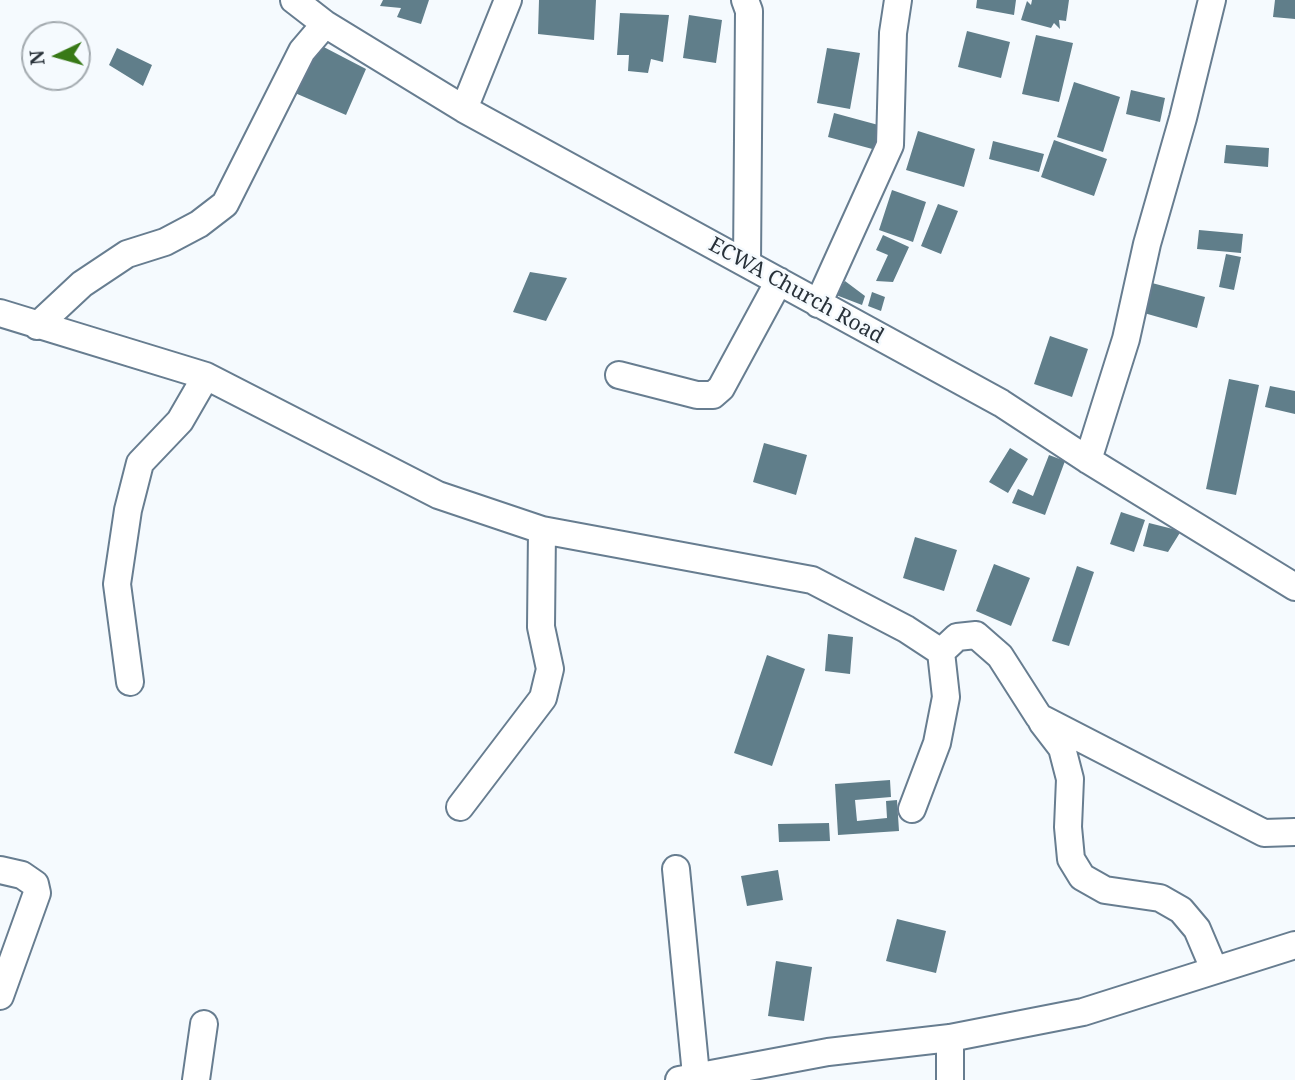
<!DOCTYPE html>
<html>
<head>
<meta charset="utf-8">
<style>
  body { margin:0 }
  #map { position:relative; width:1295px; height:1080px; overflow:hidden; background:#f5fafe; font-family:"Noto Serif",serif }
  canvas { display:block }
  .north { position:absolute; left:21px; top:21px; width:70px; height:70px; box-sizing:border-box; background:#f5fafe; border:2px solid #a3aaaf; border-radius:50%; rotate:265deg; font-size:19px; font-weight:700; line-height:28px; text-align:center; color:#283139 }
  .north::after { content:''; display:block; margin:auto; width:24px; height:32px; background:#387917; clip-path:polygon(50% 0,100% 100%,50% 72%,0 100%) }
</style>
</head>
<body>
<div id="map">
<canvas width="1295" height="1080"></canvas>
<div class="north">N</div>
</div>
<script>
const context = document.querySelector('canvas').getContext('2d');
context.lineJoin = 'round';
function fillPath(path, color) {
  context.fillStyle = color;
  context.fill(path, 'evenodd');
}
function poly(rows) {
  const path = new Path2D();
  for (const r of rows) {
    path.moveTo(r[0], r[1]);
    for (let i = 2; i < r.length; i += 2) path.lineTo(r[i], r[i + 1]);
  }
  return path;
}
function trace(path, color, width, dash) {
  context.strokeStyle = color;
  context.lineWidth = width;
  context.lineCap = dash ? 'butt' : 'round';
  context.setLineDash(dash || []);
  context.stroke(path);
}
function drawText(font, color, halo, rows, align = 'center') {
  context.font = font + ' "Noto Serif",serif';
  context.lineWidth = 5;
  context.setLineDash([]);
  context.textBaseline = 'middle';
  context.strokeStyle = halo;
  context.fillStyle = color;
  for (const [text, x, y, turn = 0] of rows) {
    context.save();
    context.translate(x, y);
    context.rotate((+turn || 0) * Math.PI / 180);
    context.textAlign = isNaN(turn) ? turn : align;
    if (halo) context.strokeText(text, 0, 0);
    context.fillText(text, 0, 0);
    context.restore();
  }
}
const building = poly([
  [383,0,429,0,421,24,397,17,401,8,380,6],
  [539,0,596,0,594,40,538,34],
  [977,0,1016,0,1014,15,976,8],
  [1032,0,1069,0,1066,21,1059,20,1060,29,1054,23,1051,28,1021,20,1027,1,1031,5],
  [1275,0,1295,0,1295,19,1273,17],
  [620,13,669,15,663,62,651,59,648,73,628,71,629,55,617,55],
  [689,15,722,20,716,63,683,58],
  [967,31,1010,42,1001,78,958,67],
  [1036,35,1073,43,1059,102,1022,94],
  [318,44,366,69,346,115,295,93],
  [117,48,152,65,143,86,109,65],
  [827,48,860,53,850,109,817,103],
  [1074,82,1120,97,1103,152,1057,137],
  [1131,90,1165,98,1160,122,1126,114],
  [834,113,882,126,876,150,828,137],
  [918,131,975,149,964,187,906,170],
  [1054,140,1107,159,1094,196,1041,177],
  [993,141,1044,154,1039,172,989,159],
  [1226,145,1269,148,1268,167,1224,163],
  [892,190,926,202,913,242,879,230],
  [938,204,958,211,941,254,921,246],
  [1199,230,1243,234,1241,253,1197,249],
  [883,235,909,247,893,282,876,281,888,255,876,250],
  [1226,254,1241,257,1234,290,1219,287],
  [530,272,567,278,546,321,513,312],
  [845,281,865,296,862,305,836,295],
  [1152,283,1205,297,1197,328,1144,313],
  [872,292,885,297,881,311,868,306],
  [1050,336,1088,349,1072,397,1034,384],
  [1229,379,1259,385,1236,495,1206,489],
  [1270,386,1295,391,1295,414,1265,407],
  [764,443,807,455,796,495,753,482],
  [1010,448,1028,459,1008,493,989,482],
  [1049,455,1065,461,1045,515,1012,503,1018,489,1033,496],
  [1121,512,1145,520,1134,552,1110,544],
  [1149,523,1181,531,1168,552,1143,546],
  [915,537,957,550,944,591,903,578],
  [994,564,1030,578,1011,626,976,611],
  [1077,566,1094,572,1069,646,1052,641],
  [828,634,853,637,850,674,825,671],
  [767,655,805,669,772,766,734,753],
  [890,780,891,797,855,800,857,821,887,818,886,801,897,800,899,831,838,835,835,784],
  [829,823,830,841,779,842,778,824],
  [778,870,783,900,747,906,741,876],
  [897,919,946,931,936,973,886,961],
  [776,961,812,967,804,1021,768,1016]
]);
const minor = poly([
  [294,0,325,24,464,109,1001,403,1088,460,1295,587],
  [745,0,749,11,747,264],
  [464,109,508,0],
  [818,304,890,145,893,33,898,0],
  [0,313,206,376,438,495,542,530,812,580,906,629,941,652,946,697,937,743,912,809],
  [37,326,82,284,127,254,165,242,199,224,225,204,302,51,325,24],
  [619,375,697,395,713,395,721,388,779,281],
  [1088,460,1126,339,1147,244,1183,118,1212,0],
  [941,652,957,637,976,635,1000,656,1039,717,1264,833,1295,832],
  [130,682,117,584,128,510,140,463,180,421,206,376],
  [1042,722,1062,748,1070,779,1068,827,1071,859,1082,877,1105,890,1160,898,1181,910,1197,929,1214,969],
  [460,807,543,698,550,669,541,627,542,530],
  [676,869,696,1075],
  [0,870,22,875,35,884,37,893,0,996],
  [196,1080,204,1024],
  [679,1080,828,1052,950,1038,1083,1012,1295,945],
  [950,1080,950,1038]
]);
const streetNames = [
  ["ECWA Church Road",796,291,29]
];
fillPath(building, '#607e8a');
trace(minor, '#677d90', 30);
trace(minor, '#fff', 26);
drawText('21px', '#283139', '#f5fafe', streetNames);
</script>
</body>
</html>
